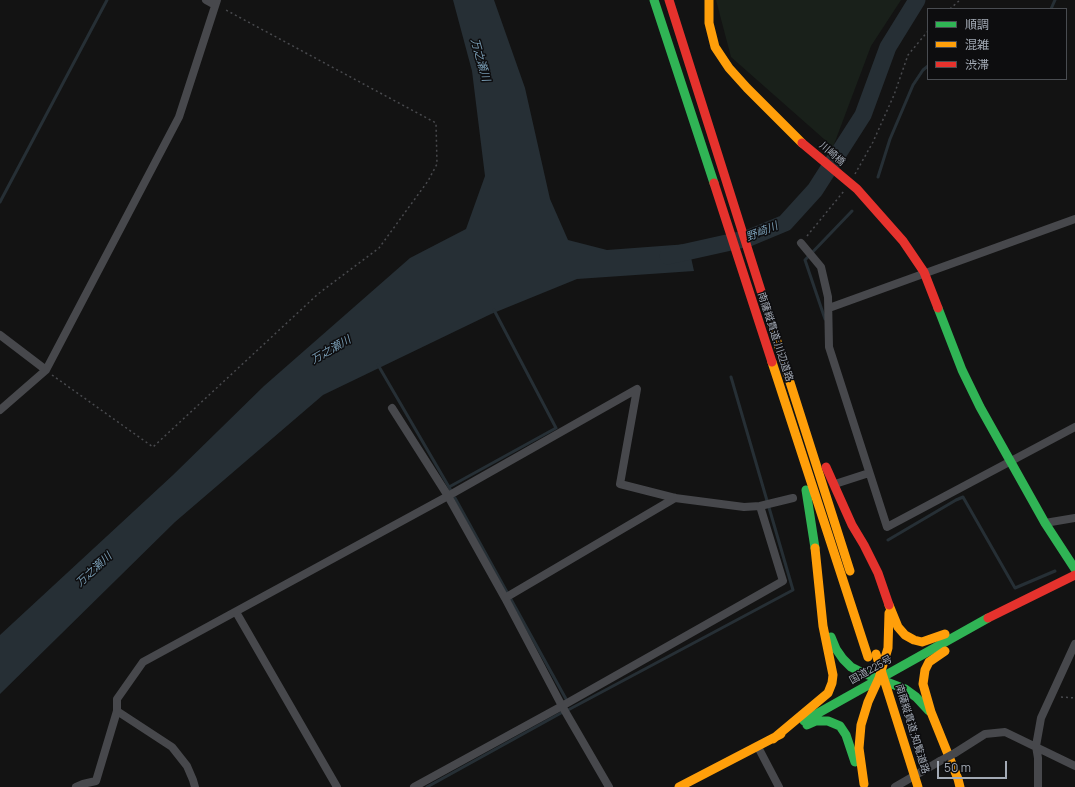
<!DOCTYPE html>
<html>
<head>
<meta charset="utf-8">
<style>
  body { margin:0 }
  #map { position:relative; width:1075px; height:787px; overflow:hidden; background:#131313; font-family:Manrope,"Noto Sans JP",sans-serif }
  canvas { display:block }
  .legend { position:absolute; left:927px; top:8px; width:140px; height:72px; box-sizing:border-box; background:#0d0d0f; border:1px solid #494c51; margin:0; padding:5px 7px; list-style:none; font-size:12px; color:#a3aab5 }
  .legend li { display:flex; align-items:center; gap:8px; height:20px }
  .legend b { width:20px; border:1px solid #494c51 }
  .scale { position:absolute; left:937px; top:761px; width:70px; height:18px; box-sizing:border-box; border:2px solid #a3aab5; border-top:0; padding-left:5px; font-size:12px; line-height:14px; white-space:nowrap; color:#a3aab5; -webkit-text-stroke:3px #0d0d0f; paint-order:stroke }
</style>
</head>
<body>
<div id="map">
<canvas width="1075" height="787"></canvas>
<ul class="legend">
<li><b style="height:5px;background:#30b455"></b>順調</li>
<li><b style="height:5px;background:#ff9f0a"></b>混雑</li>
<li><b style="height:5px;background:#e5322d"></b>渋滞</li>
</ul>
<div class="scale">50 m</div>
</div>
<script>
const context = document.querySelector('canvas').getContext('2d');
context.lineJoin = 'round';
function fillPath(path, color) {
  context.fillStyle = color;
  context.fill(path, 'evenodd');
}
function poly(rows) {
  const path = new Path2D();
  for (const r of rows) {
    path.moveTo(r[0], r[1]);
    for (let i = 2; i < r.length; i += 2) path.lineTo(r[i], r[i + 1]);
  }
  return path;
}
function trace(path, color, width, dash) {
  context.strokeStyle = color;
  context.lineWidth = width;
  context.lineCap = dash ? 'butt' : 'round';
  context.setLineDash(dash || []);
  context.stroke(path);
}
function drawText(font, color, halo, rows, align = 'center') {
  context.font = font + ' Manrope,"Noto Sans JP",sans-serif';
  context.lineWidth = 3;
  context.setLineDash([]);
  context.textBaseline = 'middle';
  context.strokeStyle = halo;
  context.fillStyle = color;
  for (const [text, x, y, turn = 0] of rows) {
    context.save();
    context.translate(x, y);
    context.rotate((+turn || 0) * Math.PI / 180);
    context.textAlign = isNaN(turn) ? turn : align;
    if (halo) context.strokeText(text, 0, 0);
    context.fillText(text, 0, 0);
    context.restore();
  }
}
const green = poly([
  [716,0,901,0,871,46,833,147,731,57]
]);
const water = poly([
  [453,0,494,0,525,88,550,199,568,240,607,250,688,244,694,271,577,279,491,314,323,395,175,522,0,694,0,635,173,475,264,386,410,258,466,229,485,176,472,71]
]);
const stream = poly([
  [1051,9,1055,0],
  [878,177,890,139,913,85,923,70,928,66],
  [0,202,107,0],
  [825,319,805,260,852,211],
  [378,365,449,487],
  [451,491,449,487,556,428,494,310],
  [455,498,566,699],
  [888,540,956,500,963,497,1015,588,1055,571],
  [568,710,793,590,731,377],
  [427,787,561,713]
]);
const river = poly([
  [668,256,749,238,785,223,815,190,863,115,888,47,917,0]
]);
const path = poly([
  [950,9,960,0],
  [855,174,873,142,894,95,908,55,928,31],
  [807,236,844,191],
  [52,375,153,447,318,294,379,248,428,181,437,164,436,123,224,9],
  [1061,697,1075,698]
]);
const street = poly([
  [206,0,215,5],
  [801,243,821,267,828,297,829,347,887,527,1075,427],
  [829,308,1075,219],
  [0,335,46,370],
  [392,408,448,496,505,598,562,706,609,787],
  [0,410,46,370,179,117,217,0],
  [835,484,869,473],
  [1045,523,1075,518],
  [505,598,675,498],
  [236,612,337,787],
  [117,711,172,747,187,766,193,780,195,787],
  [758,747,779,787],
  [955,753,985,734,1005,732,1075,766],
  [76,787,83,784,96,781,117,711,117,699,143,662,448,496,637,389,620,484,675,498,744,507,760,506,793,498],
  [414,787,562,706,783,581,760,506],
  [895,787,940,761],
  [1038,787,1038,758,1036,746,1041,718,1075,644]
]);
const fast = poly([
  [654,0,714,183],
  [938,308,962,370,980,407,1045,523,1075,569],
  [806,490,815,548],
  [831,637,836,649,843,659,851,667,863,673,905,689,916,697,929,711],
  [804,721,988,618],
  [807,725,816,721,828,721,840,726,846,735,855,762]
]);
const slow = poly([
  [709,0,709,23,715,47,729,68,747,88,802,143],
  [768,313,850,571],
  [772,362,868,657],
  [889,605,898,627,905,635,914,640,922,642,945,634],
  [945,651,929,662,925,670,923,684,931,712,958,779,960,787],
  [773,739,828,693,832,683,833,675,823,626,815,548],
  [864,784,859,748,861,725,868,702,879,678,888,648,889,613],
  [679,787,781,734]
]);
const jam = poly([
  [669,0,768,313],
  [802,143,857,189,903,241,924,272,938,308],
  [714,183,772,362],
  [826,467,852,525,864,545,878,573,889,605],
  [988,618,1075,575]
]);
const streetBridge = poly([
  [940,761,955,753]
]);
const slowBridge = poly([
  [876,654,918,787]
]);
const streetNames = [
  ["川崎橋",832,154,41],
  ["南薩縦貫道;川辺道路",775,337,72],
  ["国道225号",871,670,-29],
  ["南薩縦貫道;知覧道路",912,729,73]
];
const waterNames = [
  ["万之瀬川",480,60,74],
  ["野崎川",762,232,-22],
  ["万之瀬川",331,350,-30],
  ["万之瀬川",94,570,-43]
];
fillPath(green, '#19201a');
fillPath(water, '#262f35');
trace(stream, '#262f35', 3);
trace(river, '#262f35', 17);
trace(path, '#494a4e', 1.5, [2, 3]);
trace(street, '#47484c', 8);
trace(fast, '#30b455', 9);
trace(slow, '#ff9f0a', 9);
trace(jam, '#e5322d', 9);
trace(streetBridge, '#47484c', 8);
trace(slowBridge, '#ff9f0a', 9);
drawText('10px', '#a3aab5', '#0d0d0f', streetNames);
drawText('italic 11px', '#789bb2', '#0d0d0f', waterNames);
</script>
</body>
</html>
